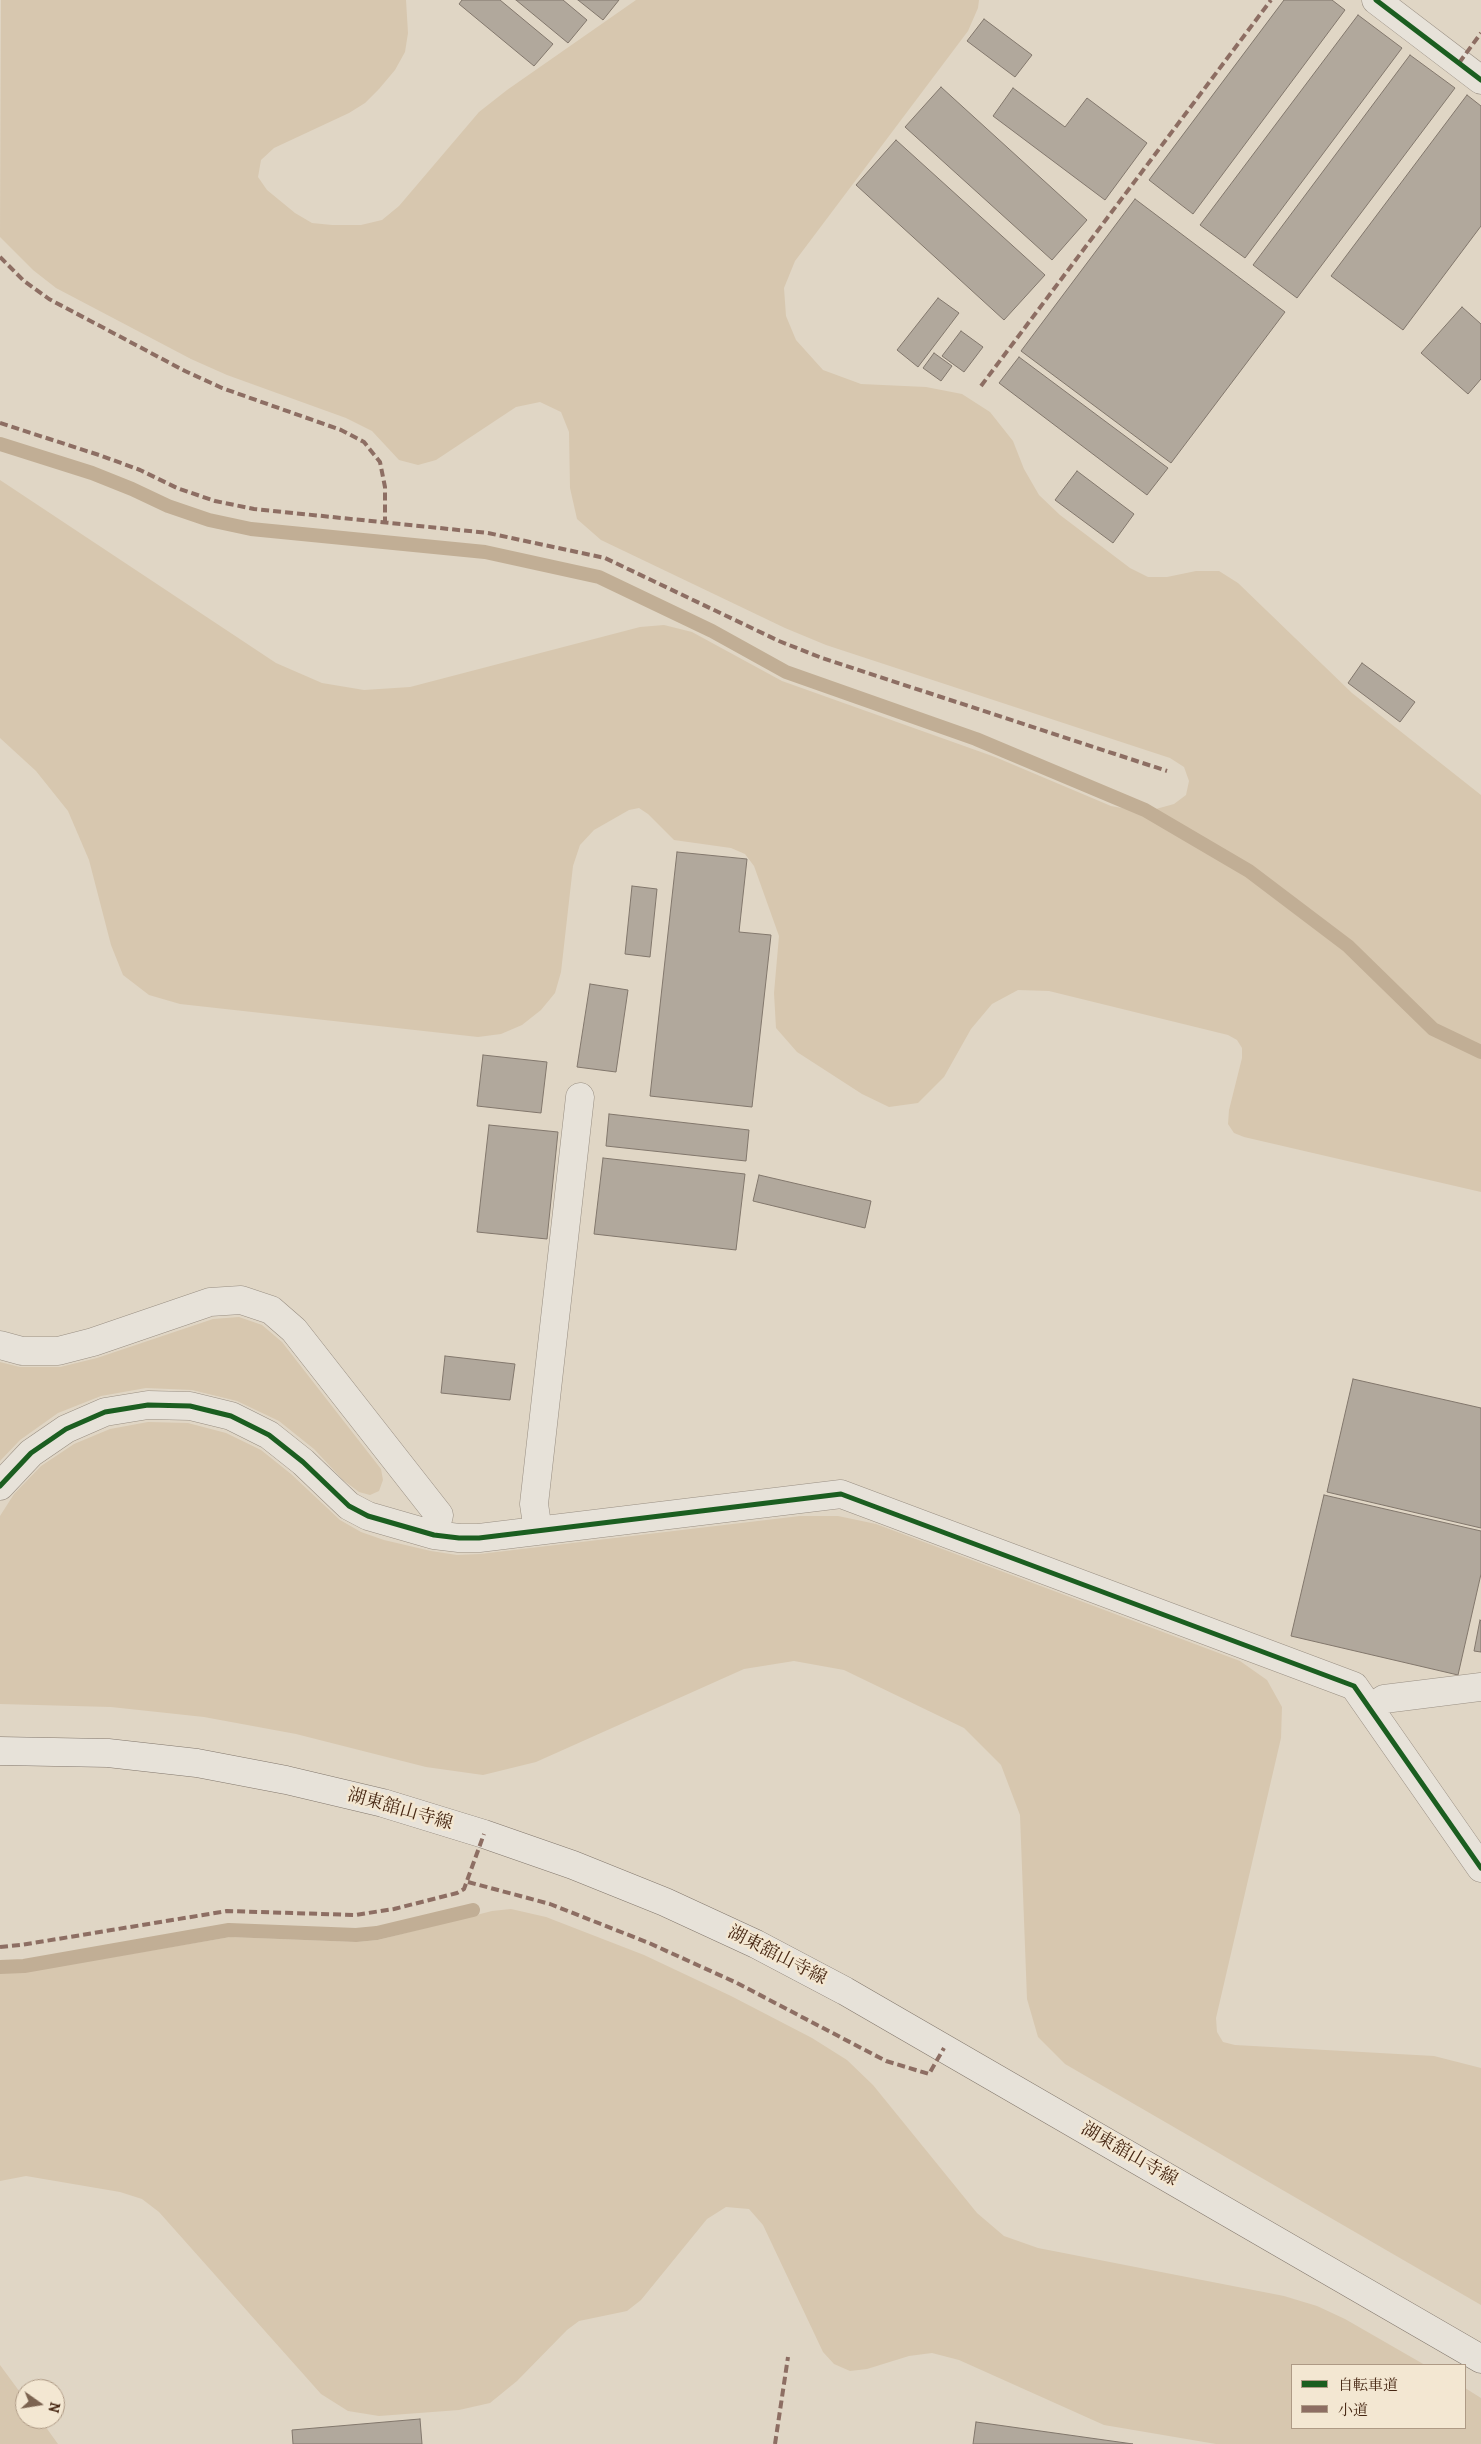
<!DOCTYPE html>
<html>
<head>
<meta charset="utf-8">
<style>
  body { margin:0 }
  #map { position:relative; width:1481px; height:2444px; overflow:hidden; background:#e0d6c5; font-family:Alegreya,"Noto Serif JP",serif }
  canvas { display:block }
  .legend { position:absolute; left:1291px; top:2364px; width:175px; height:65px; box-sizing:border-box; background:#f3e7d2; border:1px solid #ae9a85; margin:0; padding:6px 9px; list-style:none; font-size:15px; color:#462612 }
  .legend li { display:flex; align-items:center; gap:10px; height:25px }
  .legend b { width:25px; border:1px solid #ae9a85 }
  .north { position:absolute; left:15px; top:2379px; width:50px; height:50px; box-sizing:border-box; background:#f3e7d2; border:1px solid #ae9a85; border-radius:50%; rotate:103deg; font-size:14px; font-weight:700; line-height:20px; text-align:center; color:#462612 }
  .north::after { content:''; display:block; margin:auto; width:18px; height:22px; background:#7c6451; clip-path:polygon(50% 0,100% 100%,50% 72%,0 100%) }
</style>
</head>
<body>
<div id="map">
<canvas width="1481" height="2444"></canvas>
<ul class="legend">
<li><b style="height:6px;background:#1b5e20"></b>自転車道</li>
<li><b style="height:6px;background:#8d6e63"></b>小道</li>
</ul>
<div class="north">N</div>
</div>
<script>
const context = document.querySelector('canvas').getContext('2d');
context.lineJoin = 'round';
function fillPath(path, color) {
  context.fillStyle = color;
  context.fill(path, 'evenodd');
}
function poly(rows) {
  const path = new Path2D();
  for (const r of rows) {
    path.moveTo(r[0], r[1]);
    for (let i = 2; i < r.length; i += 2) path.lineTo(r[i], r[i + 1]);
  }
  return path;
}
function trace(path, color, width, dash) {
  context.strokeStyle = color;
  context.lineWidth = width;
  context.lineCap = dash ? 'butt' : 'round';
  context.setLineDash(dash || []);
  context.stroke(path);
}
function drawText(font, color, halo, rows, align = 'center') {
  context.font = font + ' Alegreya,"Noto Serif JP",serif';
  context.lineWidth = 5;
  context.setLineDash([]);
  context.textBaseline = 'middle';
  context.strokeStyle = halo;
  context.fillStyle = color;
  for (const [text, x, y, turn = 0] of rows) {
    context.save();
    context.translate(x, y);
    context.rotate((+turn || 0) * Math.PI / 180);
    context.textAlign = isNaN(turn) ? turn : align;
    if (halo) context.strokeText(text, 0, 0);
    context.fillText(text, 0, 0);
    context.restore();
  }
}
const green = poly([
  [1,0,406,0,408,33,405,52,395,70,379,89,365,103,349,113,274,148,261,160,258,177,267,190,295,213,312,223,332,225,361,225,382,220,399,206,479,112,507,90,636,0,979,0,978,8,968,31,795,261,784,288,786,316,796,340,823,370,861,384,926,387,962,394,990,412,1013,441,1024,469,1039,495,1060,515,1130,568,1148,577,1167,577,1196,571,1219,571,1238,583,1352,693,1481,795,1481,1192,1244,1137,1234,1133,1228,1124,1229,1110,1242,1058,1242,1048,1237,1040,1228,1035,1049,991,1018,990,992,1004,971,1029,944,1077,918,1103,889,1107,862,1094,797,1052,776,1028,774,993,779,936,754,866,745,854,731,848,674,840,648,814,639,808,629,810,594,830,580,845,573,866,561,972,555,993,541,1010,522,1025,501,1034,478,1037,180,1004,149,995,123,975,111,945,89,860,68,811,36,771,0,738,0,480,276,663,322,683,364,690,410,687,640,627,664,625,692,632,782,681,995,757,1111,806,1133,810,1156,809,1174,804,1186,795,1189,781,1184,767,1170,758,826,645,785,628,601,540,577,519,570,488,569,432,561,412,540,402,516,407,436,460,418,465,399,460,372,431,346,418,227,375,191,359,56,288,33,270,0,237],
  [239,1317,262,1325,282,1342,381,1469,383,1480,379,1491,370,1495,359,1492,343,1480,314,1449,279,1421,237,1401,192,1390,146,1388,101,1396,58,1413,20,1440,0,1461,0,1362,20,1367,60,1367,97,1358,213,1319],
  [148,1422,188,1423,226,1433,261,1450,291,1474,340,1520,361,1532,384,1540,431,1551,457,1555,480,1554,800,1516,838,1516,876,1524,1240,1661,1267,1680,1282,1707,1281,1738,1216,2018,1217,2032,1223,2042,1235,2045,1434,2056,1481,2068,1481,2305,1065,2064,1038,2037,1027,1999,1020,1815,1001,1765,964,1728,844,1670,794,1661,744,1669,536,1762,483,1775,426,1767,296,1734,204,1717,111,1707,0,1704,0,1516,14,1494,41,1466,74,1444,110,1429],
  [511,1909,546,1917,644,1955,731,1996,812,2038,847,2060,873,2085,977,2213,1004,2236,1038,2248,1284,2296,1317,2306,1345,2319,1425,2365,1292,2365,1292,2428,1465,2428,1465,2388,1481,2398,1481,2444,1216,2444,1104,2425,959,2360,932,2353,909,2356,867,2369,850,2371,834,2364,823,2352,763,2225,749,2209,726,2207,707,2219,641,2300,627,2311,579,2321,567,2330,517,2381,490,2403,459,2410,379,2416,348,2411,321,2394,159,2212,142,2199,120,2192,26,2176,0,2181,0,1973,25,1972,230,1937,356,1942,378,1940,492,1911],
  [0,2365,25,2399,25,2419,40,2419,58,2444,0,2444]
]);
const stream = poly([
  [0,444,92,473,132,489,168,506,209,520,251,529,485,552,599,577,712,631,786,672,976,739,1145,810,1249,871,1348,946,1433,1029,1481,1052],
  [0,1967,24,1966,229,1930,356,1935,377,1933,473,1910]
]);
const building = poly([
  [462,0,500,0,553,44,534,66,459,4,462,0],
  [516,0,563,0,587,20,568,43,516,0],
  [578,0,619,0,603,20,578,0],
  [1284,0,1332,0,1345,10,1193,214,1149,180,1284,0],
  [1358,15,1402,48,1245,258,1200,225,1358,15],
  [984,19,1032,55,1015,77,967,41,984,19],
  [1410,55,1455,88,1297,298,1253,265,1410,55],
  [941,87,1087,220,1052,260,905,127,941,87],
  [1013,88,1065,127,1087,98,1147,143,1105,200,993,116,1013,88],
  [1467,95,1481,106,1481,226,1403,330,1331,276,1467,95],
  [896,140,1045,275,1004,320,856,185,896,140],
  [1135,199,1285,312,1171,463,1021,351,1135,199],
  [938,298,959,313,918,367,897,350,938,298],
  [1462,307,1481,324,1481,379,1468,394,1421,353,1462,307],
  [961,331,983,347,964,372,942,356,961,331],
  [934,353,952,366,941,381,923,368,934,353],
  [1019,357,1168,468,1147,495,999,383,1019,357],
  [1077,471,1134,514,1113,543,1055,500,1077,471],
  [1362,663,1415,702,1400,722,1348,683,1362,663],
  [677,852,747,859,739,932,771,935,752,1107,650,1096,677,852],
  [632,886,657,889,650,957,625,954,632,886],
  [590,984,628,990,616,1072,577,1067,590,984],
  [483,1055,547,1062,541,1113,477,1106,483,1055],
  [609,1114,749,1130,746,1161,606,1146,609,1114],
  [489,1125,558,1132,547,1239,477,1232,489,1125],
  [603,1158,745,1174,736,1250,594,1234,603,1158],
  [759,1175,871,1201,865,1228,753,1201,759,1175],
  [445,1356,515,1364,510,1400,441,1393,445,1356],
  [1353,1379,1481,1408,1481,1528,1327,1492,1353,1379],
  [1324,1495,1481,1531,1481,1574,1458,1675,1291,1636,1324,1495],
  [1480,1620,1481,1621,1481,1652,1474,1651,1480,1620],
  [420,2419,422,2444,293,2444,292,2430,420,2419],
  [976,2422,1133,2444,973,2444,976,2422]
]);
const street = poly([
  [1376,0,1481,80],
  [0,1345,22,1351,58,1351,93,1342,210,1302,241,1300,271,1310,294,1330,439,1515,434,1535],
  [0,1486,31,1453,66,1429,105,1412,148,1405,190,1406,231,1416,269,1435,303,1462,349,1506,368,1516,434,1535,459,1538,479,1538,841,1494,1354,1686,1481,1868],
  [538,1531,534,1504,580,1097],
  [1370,1708,1384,1699,1481,1687]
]);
const secondary = poly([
  [0,1751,108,1753,197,1763,286,1780,383,1803,484,1834,573,1865,665,1902,756,1944,845,1991,1481,2359]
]);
const quiet = poly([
  [1459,63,1481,33],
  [0,257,24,281,49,299,185,371,222,388,341,430,364,442,380,462,385,487,385,522],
  [981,386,1271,0],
  [0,423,99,455,140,470,177,488,215,501,254,509,488,533,605,558,779,641,822,658,1167,771],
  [468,1882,550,1904,649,1943,737,1983,886,2061,929,2074,944,2048],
  [0,1947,21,1945,227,1911,355,1915,394,1909,457,1893,464,1889,484,1834],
  [775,2444,788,2357]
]);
const cycleway = poly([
  [1376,0,1481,80],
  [0,1486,31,1453,66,1429,105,1412,148,1405,190,1406,231,1416,269,1435,303,1462,349,1506,368,1516,434,1535,459,1538,479,1538,841,1494,1354,1686,1481,1868]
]);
const streetNames = [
  ["湖東舘山寺線",400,1810,16],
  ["湖東舘山寺線",777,1956,27],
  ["湖東舘山寺線",1129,2155,30]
];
fillPath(green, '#d7c7af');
trace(stream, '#c1ae95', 14);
fillPath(building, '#b1a89c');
trace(building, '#82776c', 1);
trace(street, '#998f83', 29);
trace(secondary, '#82776c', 29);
trace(street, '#e7e2d9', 28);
trace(secondary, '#e7e2d9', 28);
trace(quiet, '#8d6e63', 4, [8, 4]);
trace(cycleway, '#1b5e20', 5);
drawText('18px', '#462612', '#f3e7d2', streetNames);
</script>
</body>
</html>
